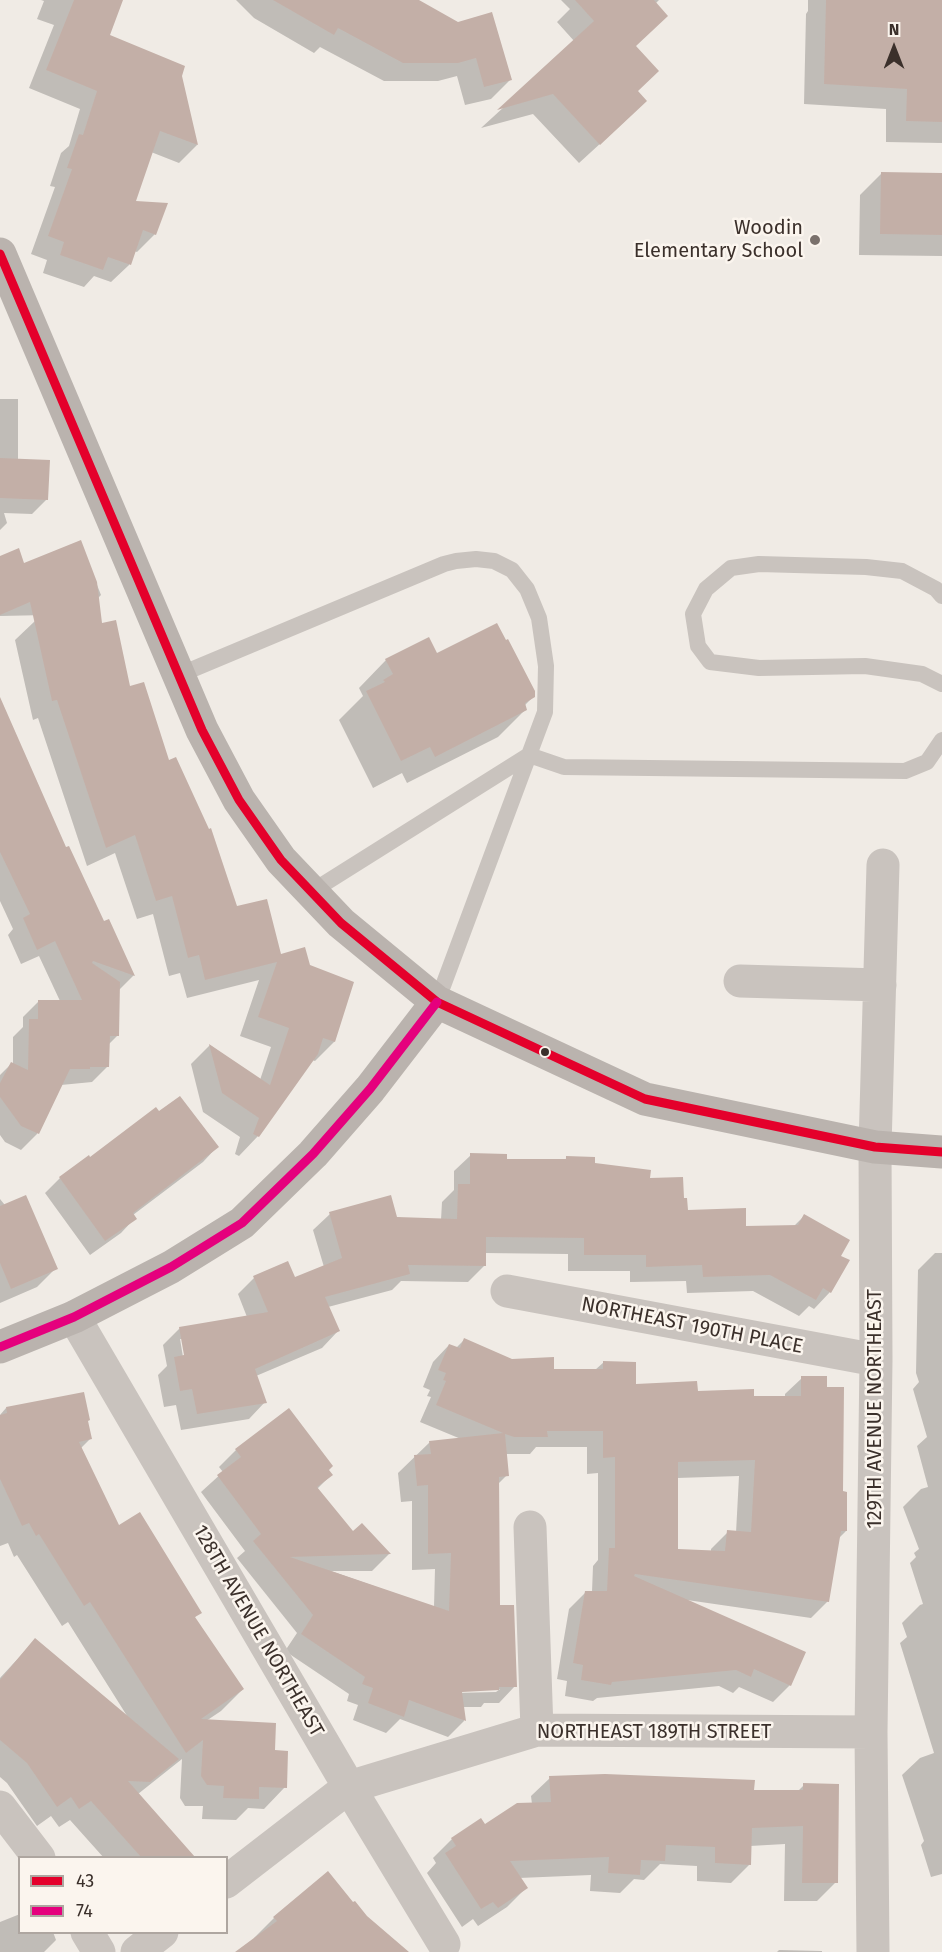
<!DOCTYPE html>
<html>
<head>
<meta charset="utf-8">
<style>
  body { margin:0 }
  #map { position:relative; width:942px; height:1952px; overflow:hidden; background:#f0ebe5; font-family:"Fira Sans",sans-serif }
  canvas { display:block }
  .legend { position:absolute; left:18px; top:1856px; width:210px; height:78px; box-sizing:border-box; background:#fbf5ee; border:2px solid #aea6a0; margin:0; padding:8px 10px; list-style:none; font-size:18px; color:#3b302b }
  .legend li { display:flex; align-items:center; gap:12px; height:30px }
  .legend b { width:30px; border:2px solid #aea6a0 }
  .north { position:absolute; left:864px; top:18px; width:60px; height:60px; -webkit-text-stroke:4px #fbf5ee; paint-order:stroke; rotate:0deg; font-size:16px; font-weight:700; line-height:24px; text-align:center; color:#3b302b }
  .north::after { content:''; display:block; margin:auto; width:21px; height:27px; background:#3b302b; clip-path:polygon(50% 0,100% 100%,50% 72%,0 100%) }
</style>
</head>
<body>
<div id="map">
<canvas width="942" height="1952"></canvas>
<ul class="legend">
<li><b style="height:8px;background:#e4002b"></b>43</li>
<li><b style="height:8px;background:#e5007d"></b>74</li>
</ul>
<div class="north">N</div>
</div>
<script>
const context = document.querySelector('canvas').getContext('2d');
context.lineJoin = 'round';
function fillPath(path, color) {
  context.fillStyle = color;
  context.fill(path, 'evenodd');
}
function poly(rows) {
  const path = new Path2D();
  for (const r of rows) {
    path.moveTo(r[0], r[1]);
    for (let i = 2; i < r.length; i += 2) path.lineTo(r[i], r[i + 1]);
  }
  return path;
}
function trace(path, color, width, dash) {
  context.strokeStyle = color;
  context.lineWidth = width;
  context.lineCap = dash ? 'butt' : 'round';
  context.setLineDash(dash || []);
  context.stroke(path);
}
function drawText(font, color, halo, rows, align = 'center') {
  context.font = font + ' "Fira Sans",sans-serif';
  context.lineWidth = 5;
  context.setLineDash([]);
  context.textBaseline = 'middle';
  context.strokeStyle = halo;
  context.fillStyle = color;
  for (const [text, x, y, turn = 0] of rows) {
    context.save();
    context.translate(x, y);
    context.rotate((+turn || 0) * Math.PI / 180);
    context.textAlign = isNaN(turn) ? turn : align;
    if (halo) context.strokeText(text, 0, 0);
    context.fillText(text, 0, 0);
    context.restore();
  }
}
const shadow = poly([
  [41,0,122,0,108,36,180,76,197,145,179,163,151,152,134,202,155,234,137,252,134,251,129,265,111,282,94,276,84,287,43,273,47,260,31,254,55,187,50,186,61,153,69,146,80,109,29,88,54,25,37,19,44,1],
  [236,0,416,0,510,80,491,99,465,105,457,76,438,81,384,81,320,47,314,53,254,18],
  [561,0,659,0,655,4,634,47,637,91,625,121,579,163,533,114,481,128,575,42,557,22,570,9],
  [808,0,942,0,942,143,886,142,886,109,804,104,806,14,808,11],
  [882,173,942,175,942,256,859,255,860,195],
  [0,399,18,399,18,460,47,499,32,514,4,513,7,523,0,530],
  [80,542,101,595,98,598,101,624,129,688,168,763,236,908,280,956,353,983,334,1042,315,1061,312,1060,258,1136,239,1156,235,1154,240,1137,203,1112,191,1064,210,1045,260,1080,271,1047,240,1036,259,980,187,998,180,973,169,976,153,914,137,919,115,853,87,866,38,718,33,720,15,640,35,621,47,615,0,616,0,558,24,565],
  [436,655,533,697,524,706,525,710,498,737,407,783,402,773,373,788,339,720,363,696,359,688,386,660],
  [0,701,65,849,103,923,134,975,118,991,118,1035,108,1045,108,1066,92,1082,61,1085,37,1134,21,1150,5,1142,0,1135,0,1075,11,1064,13,1065,13,1037,23,1027,23,1017,39,1001,60,1001,39,956,21,964,8,935,13,929,0,901],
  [159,1114,217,1147,203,1162,133,1215,135,1218,121,1233,90,1255,45,1193,60,1178,89,1157,90,1159],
  [471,1155,505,1160,564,1160,567,1158,593,1164,649,1180,682,1199,686,1212,745,1228,794,1226,804,1216,839,1257,830,1292,814,1309,809,1306,799,1316,753,1291,687,1293,686,1281,630,1282,630,1271,568,1271,568,1254,484,1253,484,1266,468,1282,401,1281,392,1290,328,1307,338,1331,322,1348,256,1376,265,1402,249,1419,181,1430,176,1405,164,1407,158,1375,167,1366,163,1345,180,1328,247,1317,238,1294,254,1278,294,1279,324,1267,313,1230,330,1214,441,1220,442,1202,454,1190,454,1171],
  [180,1339,183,1339,187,1362,184,1363],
  [0,1199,56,1268,37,1287,0,1303],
  [935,1253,942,1253,942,1874,931,1877,921,1845,924,1841,902,1775,920,1758,934,1753,900,1643,907,1637,902,1623,920,1605,923,1604,910,1563,916,1557,914,1553,919,1549,903,1507,921,1489,928,1487,917,1446,927,1437,913,1389,919,1382,916,1373,918,1270],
  [464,1340,511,1361,553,1370,595,1370,604,1362,635,1386,753,1397,785,1397,785,1394,802,1378,842,1493,846,1531,839,1538,828,1601,811,1618,687,1600,790,1685,773,1702,739,1687,733,1693,719,1686,597,1698,593,1701,565,1696,567,1681,557,1679,569,1609,586,1592,592,1592,593,1566,598,1560,598,1473,587,1474,587,1447,536,1447,530,1454,505,1454,507,1475,497,1485,498,1607,515,1686,499,1703,484,1703,481,1707,462,1707,464,1721,448,1737,400,1719,386,1733,353,1720,358,1705,347,1701,349,1694,285,1651,297,1633,237,1558,245,1551,201,1492,223,1472,219,1467,236,1450,289,1410,331,1475,317,1489,353,1533,362,1525,389,1554,372,1571,331,1571,434,1607,435,1569,412,1570,412,1501,401,1502,398,1473,430,1442,461,1439,420,1422,431,1397,427,1396,430,1390,423,1387,433,1362,449,1345,456,1348],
  [739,1476,736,1533,728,1532,711,1549,711,1552,677,1550,677,1478],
  [500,1689,496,1692,454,1693,454,1690],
  [6,1408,87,1422,90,1439,81,1448,118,1527,200,1612,194,1618,243,1689,221,1711,206,1721,273,1752,285,1787,264,1809,248,1808,236,1820,202,1819,203,1806,185,1806,180,1798,182,1759,138,1794,191,1855,188,1858,104,1858,70,1820,59,1827,51,1816,37,1826,7,1783,0,1777,0,1678,35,1640,129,1719,68,1622,62,1626,17,1555,14,1557,8,1543,0,1546,0,1415],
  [550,1778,753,1791,798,1791,804,1785,836,1882,817,1901,784,1901,785,1844,750,1846,750,1864,731,1883,697,1881,697,1866,660,1864,644,1880,634,1879,620,1893,590,1891,591,1875,519,1878,526,1888,507,1907,478,1926,473,1919,462,1927,427,1873,436,1863,433,1858,452,1839,485,1826,532,1804,531,1796],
  [353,1904,402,1952,244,1952,256,1940,254,1938,274,1918],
  [20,1914,20,1932,53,1932,56,1940,44,1952,0,1952,0,1922],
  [779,1950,822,1951,822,1952,777,1952]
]);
const building = poly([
  [74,0,123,0,110,35,185,66,182,76,198,145,160,131,136,201,168,203,156,235,143,230,131,265,108,257,103,270,60,255,64,242,48,236,72,169,67,168,79,134,83,135,97,91,46,70],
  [273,0,419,0,458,22,492,12,512,80,484,87,476,58,458,63,403,63,338,28,334,35],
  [575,0,654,0,668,16,636,46,659,71,638,91,647,101,600,145,553,94,497,110,594,21],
  [826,0,942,0,942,122,906,121,907,89,824,84],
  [881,172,942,173,942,235,880,234],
  [0,458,50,460,48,500,0,498],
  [81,540,97,582,102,623,116,620,130,686,144,682,169,760,176,757,209,829,211,828,237,906,267,899,281,954,305,947,310,965,354,982,335,1042,323,1038,318,1054,259,1137,253,1134,259,1118,222,1093,209,1044,270,1085,289,1028,258,1017,277,962,205,980,199,955,188,958,172,896,156,901,135,835,106,848,57,700,52,701,30,602,0,615,0,556,19,548,24,563],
  [497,623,506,640,508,639,535,691,535,697,525,703,527,710,435,757,430,747,401,761,366,691,385,682,383,680,393,674,385,659,429,637,437,653],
  [0,697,66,847,69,846,104,921,109,919,135,976,93,961,92,963,120,982,119,1036,110,1036,109,1067,90,1067,90,1069,70,1069,39,1134,21,1126,0,1097,0,1083,11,1062,28,1070,29,1019,38,1019,38,1000,82,1000,55,941,37,950,23,918,30,914,0,852],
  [180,1096,219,1147,133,1213,137,1219,105,1241,59,1177,89,1155,90,1157,156,1107,159,1111],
  [470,1153,507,1154,507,1159,566,1159,566,1156,595,1157,595,1163,651,1170,650,1178,683,1177,684,1198,687,1198,688,1210,746,1208,746,1226,798,1225,804,1214,850,1240,841,1256,850,1260,831,1293,823,1288,816,1300,770,1275,703,1277,702,1265,646,1267,646,1255,584,1255,584,1238,486,1237,486,1266,408,1265,410,1274,325,1297,340,1331,255,1369,267,1403,197,1414,192,1389,180,1391,174,1357,184,1355,179,1327,268,1312,253,1276,288,1261,295,1277,342,1258,329,1212,391,1195,397,1217,457,1219,458,1184,470,1184],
  [26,1195,58,1269,11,1289,0,1263,0,1206],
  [464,1338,512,1359,554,1357,554,1369,603,1369,603,1361,636,1362,636,1384,697,1381,698,1391,754,1389,754,1396,801,1396,801,1376,827,1376,827,1387,844,1387,843,1491,847,1492,847,1531,841,1531,829,1602,635,1574,634,1576,806,1652,791,1686,754,1669,751,1677,736,1670,612,1682,611,1685,581,1680,583,1665,573,1663,585,1591,607,1591,609,1548,615,1548,615,1457,603,1458,603,1431,547,1431,548,1437,514,1437,505,1434,509,1476,499,1477,500,1605,514,1605,517,1687,499,1687,499,1690,462,1692,466,1721,409,1700,404,1717,368,1703,373,1688,362,1684,365,1677,301,1634,313,1615,253,1541,261,1534,217,1475,241,1457,235,1449,289,1408,333,1466,329,1470,333,1475,317,1487,353,1531,362,1523,391,1554,290,1557,449,1611,451,1553,428,1554,428,1485,417,1486,414,1455,431,1454,429,1441,503,1433,436,1405,446,1381,443,1380,446,1373,438,1370,449,1344,460,1348],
  [755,1460,751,1532,727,1530,725,1551,678,1549,678,1462],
  [84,1392,90,1420,88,1421,92,1439,79,1442,119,1525,140,1512,202,1613,195,1617,244,1689,201,1719,276,1723,275,1750,288,1751,287,1788,259,1787,259,1799,223,1798,224,1786,207,1785,201,1776,203,1740,186,1753,90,1602,84,1606,39,1534,36,1536,29,1523,22,1526,0,1479,0,1415,7,1413,6,1407],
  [35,1638,179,1759,150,1782,128,1781,195,1857,141,1857,91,1801,79,1809,71,1797,57,1807,27,1763,0,1740,0,1680],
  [605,1774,755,1780,754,1790,803,1790,803,1783,839,1784,838,1883,802,1883,803,1826,752,1828,751,1865,715,1863,715,1847,666,1845,665,1861,641,1860,640,1875,608,1873,609,1857,510,1861,528,1888,498,1908,493,1902,481,1909,445,1853,456,1846,451,1838,481,1818,485,1824,517,1803,551,1802,549,1776],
  [328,1871,353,1902,355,1901,367,1916,409,1952,235,1952,277,1921,273,1917]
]);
const lane = poly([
  [942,596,936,589,902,571,866,567,759,564,731,568,706,589,693,614,698,646,710,662,759,668,865,666,922,674,942,684],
  [179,675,444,564,456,561,476,559,494,561,512,570,527,589,539,618,546,666,545,712,437,1002],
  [311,892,529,755,564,767,905,771,927,762,942,740]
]);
const street = poly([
  [740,981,880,985],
  [507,1291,876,1360],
  [74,1317,349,1787,444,1944],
  [530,1527,537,1730],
  [0,1807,39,1858],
  [226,1882,349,1787,537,1730,871,1732],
  [87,1932,99,1952],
  [137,1952,162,1932],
  [873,1952,871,1732,876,1360,875,1147,883,865]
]);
const secondary = poly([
  [0,254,202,730,239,800,281,860,341,923,437,1002,645,1099,875,1147,942,1152],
  [0,1347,74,1317,171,1267,242,1223,313,1154,370,1089,437,1002]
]);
const bus1 = poly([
  [0,254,202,730,239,800,281,860,341,923,437,1002,645,1099,875,1147,942,1152]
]);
const bus2 = poly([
  [0,1347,74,1317,171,1267,242,1223,313,1154,370,1089,437,1002]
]);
const markers = [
  [815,240,6,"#7a716c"],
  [545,1052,5,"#3b302b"]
];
const poiNames = [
  ["Woodin",803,228],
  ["Elementary School",803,251]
];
const streetNames = [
  ["NORTHEAST 190TH PLACE",692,1326,11],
  ["129TH AVENUE NORTHEAST",875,1409,-90],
  ["128TH AVENUE NORTHEAST",258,1631,60],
  ["NORTHEAST 189TH STREET",654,1732]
];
fillPath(shadow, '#0003');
fillPath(building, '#c3afa7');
trace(lane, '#c9c3be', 16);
trace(street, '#c9c3be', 33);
trace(secondary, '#bab3ae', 33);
trace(bus1, '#e4002b', 9);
trace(bus2, '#e5007d', 9);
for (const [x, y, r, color] of markers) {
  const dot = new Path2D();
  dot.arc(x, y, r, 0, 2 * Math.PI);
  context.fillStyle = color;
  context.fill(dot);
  trace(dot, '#fbf5ee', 2);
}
drawText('20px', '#3b302b', '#fbf5ee', poiNames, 'right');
drawText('20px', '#3b302b', '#fbf5ee', streetNames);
</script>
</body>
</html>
